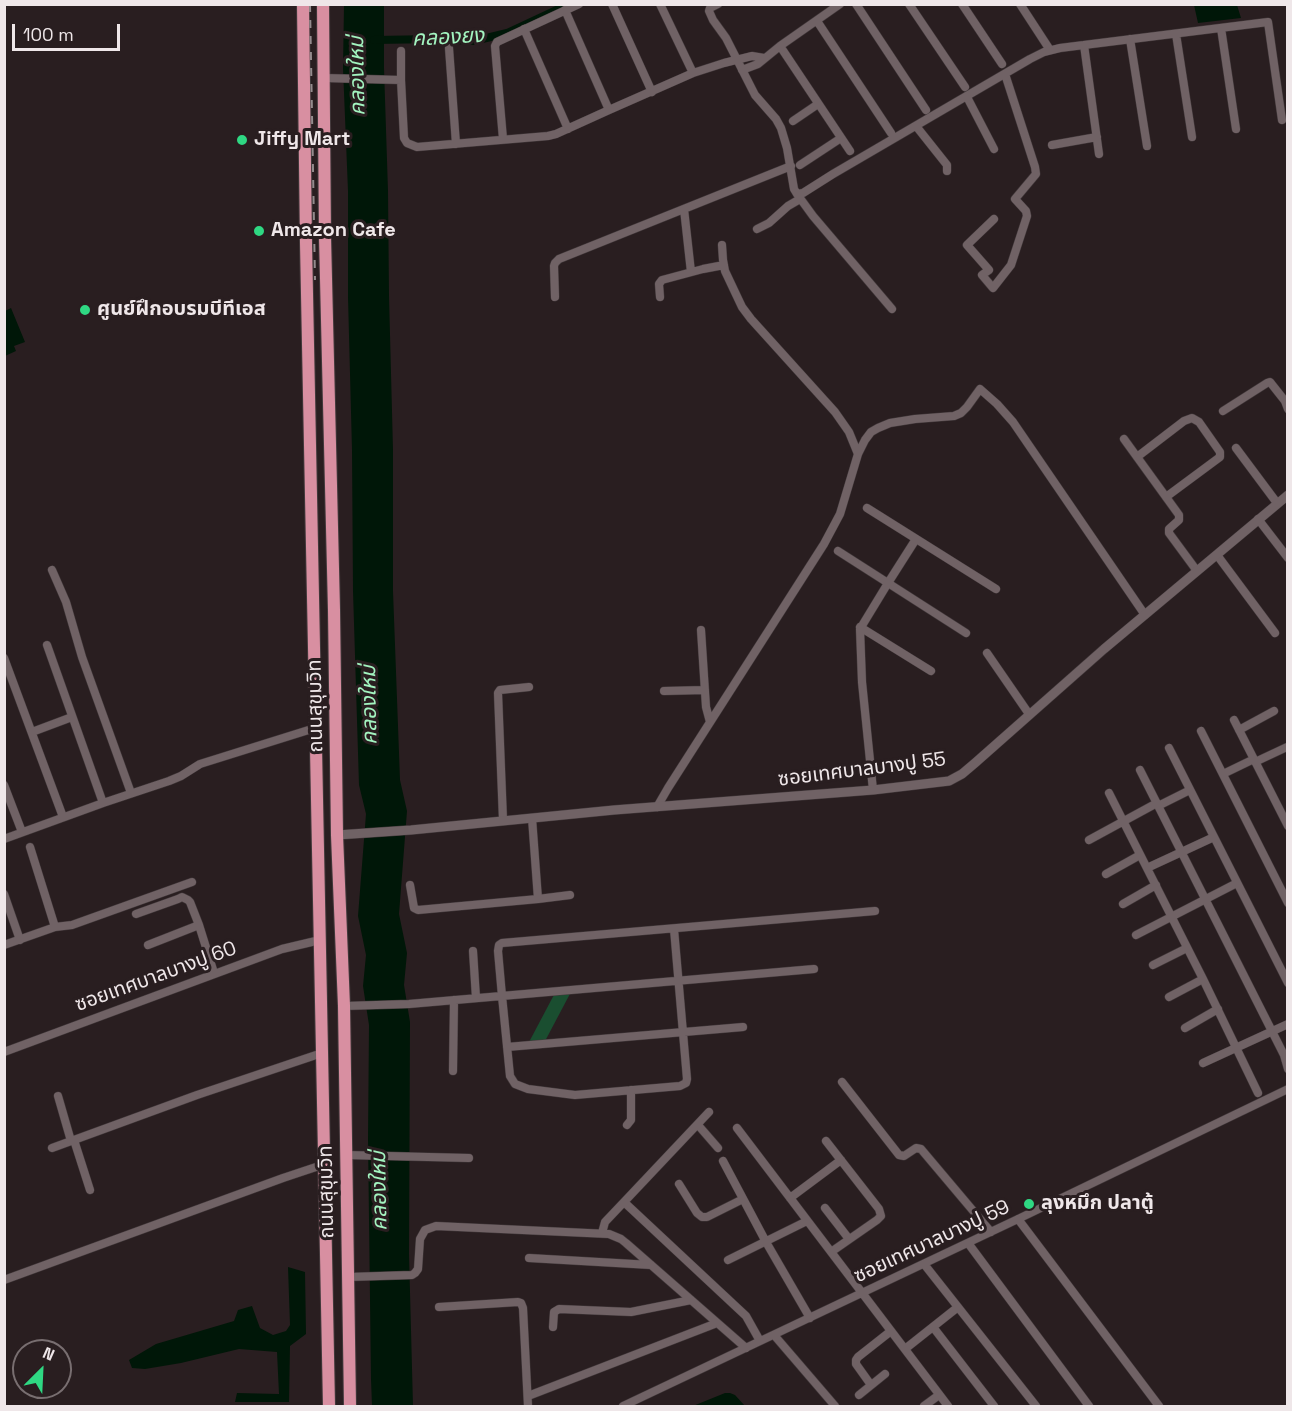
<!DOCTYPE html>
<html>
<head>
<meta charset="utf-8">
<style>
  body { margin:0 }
  #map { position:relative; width:1292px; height:1411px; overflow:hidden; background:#291e20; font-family:"Space Grotesk",sans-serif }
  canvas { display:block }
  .frame { position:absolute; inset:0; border:6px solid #efe7e9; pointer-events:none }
  .north { position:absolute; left:12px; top:1339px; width:60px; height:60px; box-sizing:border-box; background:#291e20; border:2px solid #786e70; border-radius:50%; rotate:24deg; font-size:16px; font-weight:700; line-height:24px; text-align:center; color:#efe7e9 }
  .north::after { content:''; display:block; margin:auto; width:21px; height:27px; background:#2fd883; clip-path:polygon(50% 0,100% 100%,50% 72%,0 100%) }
  .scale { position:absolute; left:12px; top:24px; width:108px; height:27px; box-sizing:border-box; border:3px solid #efe7e9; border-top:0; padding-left:8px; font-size:18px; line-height:21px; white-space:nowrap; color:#efe7e9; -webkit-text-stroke:4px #291e20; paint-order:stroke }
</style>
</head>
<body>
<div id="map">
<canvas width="1292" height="1411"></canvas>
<div class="frame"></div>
<div class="north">N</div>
<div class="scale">100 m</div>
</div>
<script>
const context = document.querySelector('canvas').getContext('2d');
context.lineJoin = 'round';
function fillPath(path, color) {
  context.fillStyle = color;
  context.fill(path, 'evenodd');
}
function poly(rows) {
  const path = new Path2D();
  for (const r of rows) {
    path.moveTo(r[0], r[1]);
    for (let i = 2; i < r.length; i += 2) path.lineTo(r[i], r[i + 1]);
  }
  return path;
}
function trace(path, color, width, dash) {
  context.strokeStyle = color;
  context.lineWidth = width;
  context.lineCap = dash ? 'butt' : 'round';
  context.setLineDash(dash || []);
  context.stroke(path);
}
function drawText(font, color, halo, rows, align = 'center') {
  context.font = font + ' "Space Grotesk","Noto Sans Thai",sans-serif';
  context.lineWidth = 6;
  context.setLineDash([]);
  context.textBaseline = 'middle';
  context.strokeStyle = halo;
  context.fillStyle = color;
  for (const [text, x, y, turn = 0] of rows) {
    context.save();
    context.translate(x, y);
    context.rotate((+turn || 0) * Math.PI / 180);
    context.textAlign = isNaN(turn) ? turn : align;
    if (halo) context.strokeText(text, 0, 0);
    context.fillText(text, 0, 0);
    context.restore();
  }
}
const green = poly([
  [572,990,544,1043,528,1044,556,991]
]);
const water = poly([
  [344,5,384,5,384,68,388,191,389,296,393,450,393,591,400,780,407,811,399,914,407,953,404,985,410,1022,409,1254,413,1406,372,1406,371,1379,368,1139,369,1025,363,986,366,955,358,916,366,814,359,785,353,591,352,450,348,297,348,191,343,68],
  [1194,5,1237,5,1241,18,1198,23],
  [11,308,25,342,14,346,16,351,5,356,5,311],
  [288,1267,305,1272,306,1334,290,1346,289,1402,235,1402,237,1393,279,1394,277,1352,239,1349,181,1363,145,1369,132,1368,129,1360,156,1344,234,1321,238,1310,252,1306,260,1328,273,1335,286,1331,290,1325],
  [725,1393,730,1393,735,1395,745,1406,693,1406]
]);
const canal = poly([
  [374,40,438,39,474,41,507,33,569,4]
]);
const minor = poly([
  [612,4,652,92],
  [660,4,693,73],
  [718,4,710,8,709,11,713,20,726,38,755,95,776,119,781,128,787,148,794,189,797,194,803,193,833,174,1030,59,1044,52,1060,48,1268,22,1282,120],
  [856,4,926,110],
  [909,4,965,87],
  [962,4,1002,64],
  [1020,4,1050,50],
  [565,10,609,110],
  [817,21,891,133],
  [1221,28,1236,129],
  [524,29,568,129],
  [1176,34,1192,137],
  [1130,39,1147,146],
  [1084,45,1099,154],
  [780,46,850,151],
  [449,48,456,144],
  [742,70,758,64,780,46,840,4],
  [324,78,401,80,404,138,407,143,417,147,548,136,556,134,609,110,693,73,724,63,752,56,764,58],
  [401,80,401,51],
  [967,97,994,149],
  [793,121,818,104],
  [916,126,947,165,947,171],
  [503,139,495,46,497,42,579,4],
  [1052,145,1097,137],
  [800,165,841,138],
  [797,194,813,216,892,309],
  [684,209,691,272],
  [994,219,967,245,989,270,982,275,993,288,1011,265,1027,216,1026,211,1015,199,1036,174,1035,167,1005,74],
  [757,229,769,223,788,206,800,199],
  [722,245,723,260,725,271,742,307,751,319,835,412,849,432,858,454],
  [555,297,554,266,555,263,559,259,791,166],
  [660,297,659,284,662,280,703,269,724,265],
  [1223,411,1267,383,1270,382,1285,401,1288,409],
  [1124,439,1179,515,1179,520,1169,529,1169,533,1197,571],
  [1236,448,1277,503],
  [1137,457,1184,421,1192,418,1199,422,1220,452,1220,457,1166,497],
  [867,508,996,589],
  [1258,519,1288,558],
  [916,539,888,583,966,633],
  [838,551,888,583,860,629,862,682,873,790],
  [1217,555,1275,633],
  [52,570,66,602,82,657,131,793],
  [860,627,931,671],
  [701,630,706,707,710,722],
  [47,645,103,803],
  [987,653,1029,714],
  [4,658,63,817],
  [664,691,705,690],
  [1234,720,1288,826],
  [1239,730,1274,711],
  [1201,731,1288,903],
  [32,732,72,717],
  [1169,748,1288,983],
  [1255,762,1287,747,1288,748],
  [1140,770,1284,1055,1288,1069],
  [1223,774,1254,759],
  [4,785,22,832],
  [1109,793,1203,979,1258,1093],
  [1158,806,1190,790],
  [657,807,668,788,824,544,840,514,858,454,865,440,871,432,878,428,890,423,915,419,954,416,961,413,967,407,980,389,997,404,1013,422,1145,615],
  [532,818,538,899,570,895],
  [503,820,498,693,500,690,529,687],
  [4,839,103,803,169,781,181,776,200,764,315,728],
  [1089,840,1157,803],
  [30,847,55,927],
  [1147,868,1214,837],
  [1106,874,1140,855],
  [410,885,414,908,418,910,538,899],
  [4,894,20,940],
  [1123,904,1156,885],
  [136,914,178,899,182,897,188,900,190,902,199,925,214,973],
  [674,929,687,1079,686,1083,680,1086,575,1095,528,1089,515,1084,510,1076,502,996,498,951,499,945,502,943,875,911],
  [1136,935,1237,883],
  [4,945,55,927,72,925,192,882],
  [148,945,199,925],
  [473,951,476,998],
  [1153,965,1187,948],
  [1169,997,1203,979],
  [344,1006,409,1004,814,969],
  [1185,1028,1218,1009],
  [507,1047,743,1027],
  [4,1052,282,949,320,940],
  [1203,1063,1288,1024],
  [453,1071,454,1000],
  [842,1082,899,1155,904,1156,916,1148,921,1149,991,1232],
  [58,1096,71,1141],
  [709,1112,624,1202,746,1316,760,1341],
  [627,1125,631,1120,631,1090],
  [698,1125,718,1148],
  [737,1128,948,1406],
  [74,1140,90,1190],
  [826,1141,879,1209,881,1216,877,1220,831,1252],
  [52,1148,197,1095,322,1053],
  [346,1155,469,1158],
  [723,1161,766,1242,810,1318],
  [679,1184,697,1213,702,1217,707,1217,743,1199],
  [790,1198,841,1160],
  [825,1208,849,1239],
  [1018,1219,1159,1406],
  [602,1233,605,1222,624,1202],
  [968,1243,1089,1406],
  [529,1258,651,1265],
  [728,1260,807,1221],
  [924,1264,1036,1406],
  [348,1277,412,1275,415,1273,418,1269,420,1239,425,1230,436,1226,609,1234,621,1239,626,1243,746,1348],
  [4,1280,283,1178,325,1164],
  [439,1307,518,1302,521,1303,523,1308,528,1406],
  [553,1327,554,1312,559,1309,631,1312,691,1300],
  [933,1327,994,1406],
  [774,1335,835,1406],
  [905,1349,958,1307],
  [871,1385,856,1364,856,1360,858,1357,891,1331],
  [859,1395,885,1374],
  [528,1396,717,1323],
  [623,1406,1018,1219,1288,1089],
  [924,1406,939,1395]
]);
const tertiary = poly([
  [337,835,411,830,614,810,873,790,949,781,962,774,975,763,1104,649,1288,495]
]);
const trunk = poly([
  [303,4,306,243,329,1406],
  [323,4,325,237,334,610,337,835,344,1006,350,1406]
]);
const rail = poly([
  [310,4,315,280]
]);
const markers = [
  [242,140,6,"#2fd883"],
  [259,231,6,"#2fd883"],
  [85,310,6,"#2fd883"],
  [1029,1204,6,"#2fd883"]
];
const poiNames = [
  ["Jiffy Mart",254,140],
  ["Amazon Cafe",271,231],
  ["ศูนย์ฝึกอบรมบีทีเอส",97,310],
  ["ลุงหมึก ปลาตู้",1041,1204]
];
const streetNames = [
  ["ถนนสุขุมวิท",316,706,-91],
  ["ซอยเทศบาลบางปู 55",862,770,-7],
  ["ซอยเทศบาลบางปู 60",156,977,-20],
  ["ถนนสุขุมวิท",327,1192,-91],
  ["ซอยเทศบาลบางปู 59",932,1242,-25]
];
const waterNames = [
  ["คลองยง",448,38,-3],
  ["คลองใหม่",358,76,-91],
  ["คลองใหม่",370,705,-91],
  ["คลองใหม่",380,1191,-91]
];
fillPath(green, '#1a4e30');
fillPath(water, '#001708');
trace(canal, '#001708', 8);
trace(minor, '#42393b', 9);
trace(tertiary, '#42393b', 10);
trace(trunk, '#42393b', 14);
trace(minor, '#706265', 8);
trace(tertiary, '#706265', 9);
trace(trunk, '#d88fa1', 12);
trace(rail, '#948b8d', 2, [8, 8]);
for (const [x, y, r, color] of markers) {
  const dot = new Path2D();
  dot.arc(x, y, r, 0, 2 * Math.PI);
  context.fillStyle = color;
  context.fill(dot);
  trace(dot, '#291e20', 2);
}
drawText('bold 20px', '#efe7e9', '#291e20', poiNames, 'left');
drawText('20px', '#efe7e9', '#291e20', streetNames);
drawText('italic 21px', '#a3f4c0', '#291e20', waterNames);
</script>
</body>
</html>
